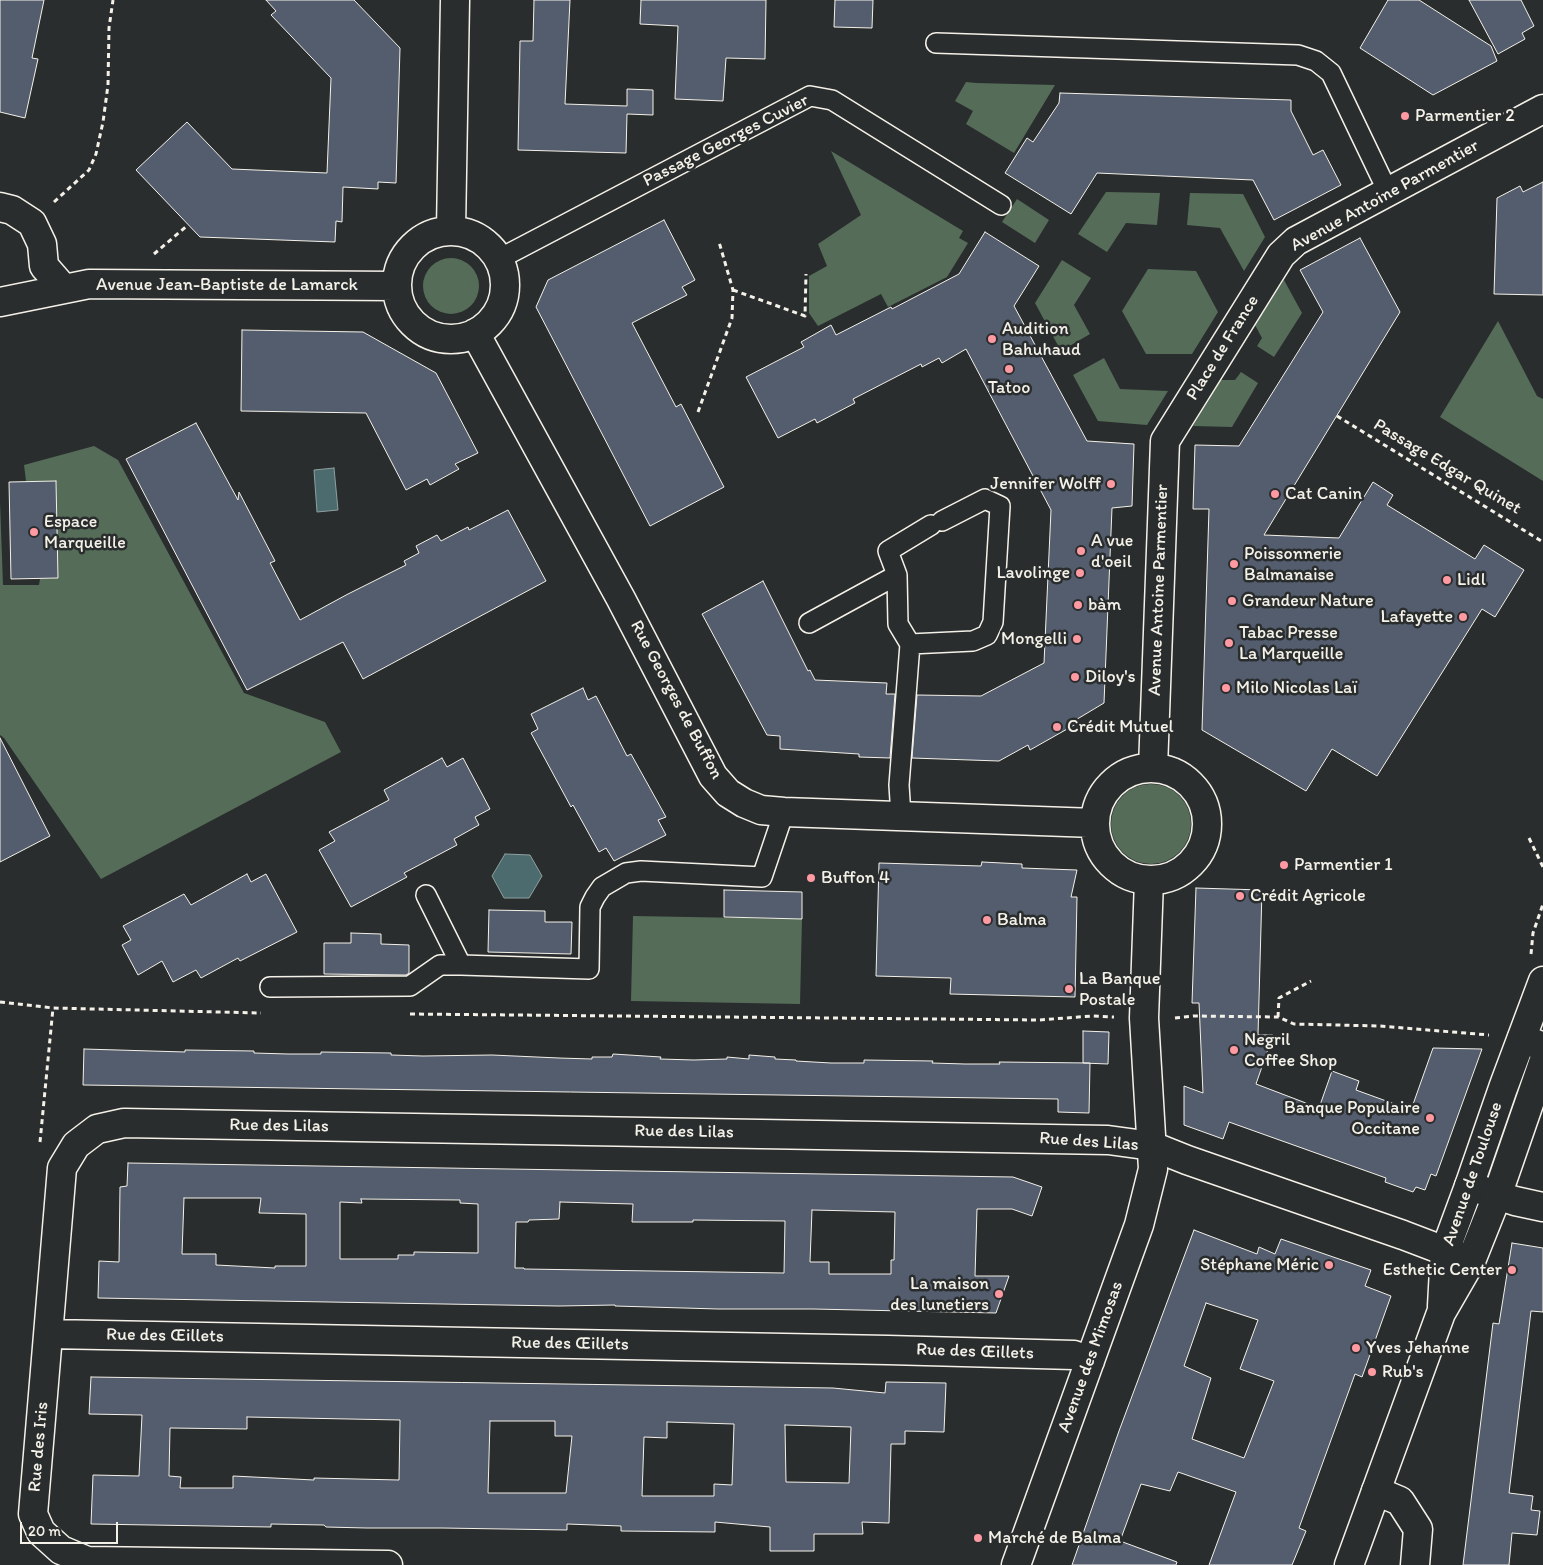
<!DOCTYPE html>
<html>
<head>
<meta charset="utf-8">
<style>
  body { margin:0 }
  #map { position:relative; width:1543px; height:1565px; overflow:hidden; background:#2a2d2e; font-family:Itim,sans-serif }
  canvas { display:block }
  .scale { position:absolute; left:20px; top:1522px; width:98px; height:22px; box-sizing:border-box; border:2px solid #f4f1e8; border-top:0; padding-left:6px; font-size:15px; line-height:18px; white-space:nowrap; color:#f4f1e8; -webkit-text-stroke:4px #2a2d2e; paint-order:stroke }
</style>
</head>
<body>
<div id="map">
<canvas width="1543" height="1565"></canvas>
<div class="scale">20 m</div>
</div>
<script>
const context = document.querySelector('canvas').getContext('2d');
context.lineJoin = 'round';
function fillPath(path, color) {
  context.fillStyle = color;
  context.fill(path, 'evenodd');
}
function poly(rows) {
  const path = new Path2D();
  for (const r of rows) {
    if (r.length === 3) {
      path.moveTo(r[0] + r[2], r[1]);
      path.arc(r[0], r[1], r[2], 0, 2 * Math.PI);
      continue;
    }
    path.moveTo(r[0], r[1]);
    for (let i = 2; i < r.length; i += 2) path.lineTo(r[i], r[i + 1]);
  }
  return path;
}
function trace(path, color, width, dash) {
  context.strokeStyle = color;
  context.lineWidth = width;
  context.lineCap = dash ? 'butt' : 'round';
  context.setLineDash(dash || []);
  context.stroke(path);
}
function drawText(font, color, halo, rows, align = 'center') {
  context.font = font + ' Itim,sans-serif';
  context.lineWidth = 5;
  context.setLineDash([]);
  context.textBaseline = 'middle';
  context.strokeStyle = halo;
  context.fillStyle = color;
  for (const [text, x, y, turn = 0] of rows) {
    context.save();
    context.translate(x, y);
    context.rotate((+turn || 0) * Math.PI / 180);
    context.textAlign = isNaN(turn) ? turn : align;
    if (halo) context.strokeText(text, 0, 0);
    context.fillText(text, 0, 0);
    context.restore();
  }
}
const green = poly([
  [966,82,976,83,1055,85,1014,153,966,124,973,111,955,101],
  [831,151,963,231,959,238,968,243,947,277,888,307,881,294,818,326,809,313,809,276,827,266,818,244,861,215],
  [1106,192,1160,193,1157,225,1126,223,1107,252,1078,234],
  [1190,193,1243,194,1265,237,1244,271,1220,228,1187,225],
  [1017,199,1049,220,1035,243,1002,222],
  [451,286,28],
  [1062,260,1091,278,1074,305,1090,334,1061,351,1035,303],
  [1148,269,1196,271,1218,312,1192,354,1146,354,1122,311],
  [1284,280,1302,313,1274,357,1257,346,1262,338,1255,325],
  [1498,321,1537,396,1543,399,1543,481,1440,417],
  [1104,358,1120,389,1168,391,1147,425,1098,421,1073,375],
  [1241,372,1258,383,1232,427,1193,426,1221,380,1235,380],
  [94,446,118,460,244,693,325,722,341,752,101,879,4,738,0,735,0,502,3,585,39,585,40,579,57,578,56,481,26,481,24,465],
  [1151,824,40],
  [633,916,802,919,800,1004,631,1001]
]);
const water = poly([
  [334,468,338,510,317,512,314,470,334,468],
  [505,854,530,855,542,876,529,898,504,898,492,876,505,854]
]);
const building = poly([
  [0,0,44,0,32,58,38,59,25,118,0,112,0,0],
  [266,0,354,0,400,48,396,183,378,182,378,189,343,187,342,222,336,221,335,242,200,237,136,170,187,122,232,169,327,173,331,78,271,15,276,11,266,0],
  [534,0,570,0,565,104,627,106,627,89,653,90,653,115,627,114,626,153,518,150,520,41,533,41,534,0],
  [641,0,766,0,765,59,726,58,723,101,675,99,678,26,640,24,641,0],
  [835,0,873,0,872,28,834,27,835,0],
  [1388,0,1419,0,1491,46,1497,61,1433,95,1360,48,1388,0],
  [1469,0,1521,0,1534,26,1522,33,1525,39,1498,54,1469,0],
  [1060,93,1291,100,1291,111,1313,155,1323,150,1341,185,1274,220,1253,180,1097,173,1071,214,1005,173,1027,138,1033,142,1059,103,1060,93],
  [1543,182,1543,295,1494,294,1497,198,1520,186,1523,192,1543,182],
  [664,220,695,280,682,287,687,295,632,323,676,407,681,404,724,487,650,526,536,307,548,280,664,220],
  [985,232,1039,266,1014,306,1087,441,1134,444,1132,506,1112,508,1104,703,1074,721,1076,724,1030,750,1028,745,999,761,912,758,917,695,981,696,1044,663,1051,510,966,349,942,363,939,358,922,367,921,364,853,399,855,403,817,423,815,419,778,438,746,377,804,347,801,342,831,325,836,335,891,307,892,309,959,274,985,232],
  [1360,238,1400,312,1264,535,1339,538,1373,482,1393,495,1387,505,1475,559,1484,545,1524,570,1495,617,1482,609,1377,776,1332,749,1306,791,1202,730,1209,509,1193,509,1195,445,1239,446,1323,312,1300,270,1360,238],
  [242,330,363,332,436,373,478,453,455,464,459,469,430,485,427,479,406,490,366,413,241,411,242,330],
  [196,423,238,500,239,492,275,561,270,563,300,620,348,594,406,565,404,561,419,553,416,546,437,535,441,541,468,527,469,530,508,510,546,581,363,679,343,642,247,690,126,459,196,423],
  [56,481,58,578,11,579,9,482,56,481],
  [763,581,808,671,810,670,815,680,887,683,886,694,895,694,890,758,859,757,859,754,780,749,780,736,767,735,702,614,763,581],
  [583,688,588,700,596,696,627,756,631,754,666,817,658,820,666,835,614,861,606,848,599,852,573,805,571,807,531,733,538,729,531,714,583,688],
  [0,738,50,836,0,862,0,738],
  [442,758,447,767,463,758,490,809,475,817,479,825,454,839,457,845,404,873,407,877,351,907,319,850,335,841,329,832,389,800,384,790,442,758],
  [982,862,1022,864,1022,868,1077,870,1071,897,1077,897,1075,997,950,994,951,978,876,976,879,863,981,866,982,862],
  [247,874,251,882,266,874,297,932,240,961,238,958,201,978,196,970,173,982,162,961,138,975,122,945,131,940,123,926,184,894,191,905,247,874],
  [1196,888,1262,890,1258,1035,1273,1035,1256,1084,1319,1108,1332,1071,1359,1081,1356,1090,1411,1110,1433,1048,1482,1049,1436,1176,1431,1174,1425,1190,1416,1187,1413,1192,1385,1182,1386,1178,1229,1122,1223,1139,1184,1125,1184,1086,1203,1093,1199,1003,1192,1003,1196,888],
  [724,890,802,892,802,919,724,917,724,890],
  [489,910,545,911,545,922,572,922,571,954,488,952,489,910],
  [351,933,381,934,381,944,409,945,409,973,406,975,324,974,324,943,351,943,351,933],
  [1083,1031,1109,1032,1108,1064,1083,1063,1083,1031],
  [84,1049,185,1052,185,1050,254,1051,254,1053,288,1054,321,1054,321,1052,391,1053,391,1055,423,1056,492,1055,559,1058,592,1059,592,1057,612,1057,613,1054,661,1057,660,1059,694,1060,727,1059,727,1057,749,1059,749,1055,775,1057,775,1059,796,1060,796,1061,831,1063,864,1063,864,1060,933,1061,932,1063,965,1064,1000,1064,999,1062,1090,1063,1089,1113,1058,1112,1058,1099,83,1085,84,1049],
  [128,1163,1013,1177,1042,1187,1032,1216,1012,1209,977,1209,975,1276,1009,1276,996,1313,813,1309,718,1309,615,1306,615,1305,559,1306,98,1298,99,1261,119,1262,120,1187,127,1186,128,1163],
  [184,1198,261,1198,259,1213,306,1214,306,1266,275,1266,275,1268,216,1265,216,1254,182,1254,184,1198],
  [361,1199,460,1200,460,1203,478,1204,478,1253,414,1252,414,1255,398,1255,398,1259,340,1259,340,1202,362,1203,361,1199],
  [560,1202,633,1204,632,1222,693,1222,693,1220,785,1221,784,1273,524,1269,524,1268,515,1268,516,1222,528,1222,529,1220,559,1219,560,1202],
  [812,1210,895,1212,894,1260,891,1260,891,1274,829,1274,829,1262,810,1262,812,1210],
  [1194,1230,1257,1254,1259,1247,1275,1254,1281,1239,1371,1270,1365,1286,1391,1296,1362,1377,1355,1374,1299,1528,1306,1531,1292,1565,1209,1565,1236,1492,1178,1472,1170,1491,1141,1484,1120,1541,1177,1562,1176,1565,1072,1565,1119,1431,1194,1230],
  [1206,1303,1258,1320,1240,1369,1274,1381,1244,1458,1192,1439,1211,1378,1184,1366,1206,1303],
  [1512,1243,1543,1248,1543,1312,1531,1311,1509,1493,1533,1496,1531,1510,1540,1511,1537,1535,1512,1533,1509,1565,1463,1565,1493,1323,1499,1324,1512,1243],
  [91,1377,833,1388,885,1393,886,1382,946,1383,944,1432,905,1431,905,1444,891,1444,889,1523,862,1522,863,1534,814,1534,814,1551,770,1551,770,1527,715,1522,715,1532,621,1531,621,1526,567,1524,567,1530,442,1528,366,1528,326,1527,324,1525,271,1524,271,1527,91,1524,93,1475,139,1476,142,1415,89,1414,91,1377],
  [247,1417,400,1420,399,1480,314,1478,314,1480,233,1476,233,1488,180,1488,181,1477,169,1476,170,1428,247,1429,247,1417],
  [490,1421,555,1421,555,1436,572,1436,566,1493,488,1493,490,1421],
  [667,1422,734,1424,732,1485,714,1484,714,1496,642,1496,644,1437,667,1438,667,1422],
  [785,1425,851,1427,849,1483,786,1482,785,1425]
]);
const path = poly([
  [54,202,89,170,96,154,103,122,108,85,109,28,113,0],
  [154,254,188,225],
  [733,290,805,316,806,274],
  [698,412,732,318,733,290,719,242],
  [1337,416,1543,542],
  [1529,838,1543,867],
  [1531,954,1533,933,1543,904],
  [0,1002,53,1008,261,1013],
  [410,1014,1039,1020,1092,1016,1114,1017],
  [1278,1017,1279,998,1311,981],
  [1175,1018,1194,1016,1278,1017,1294,1024,1380,1026,1489,1035],
  [40,1142,53,1008]
]);
const service = poly([
  [936,43,1298,55,1316,61,1331,73,1388,192],
  [499,259,810,96,832,100,1001,205],
  [897,575,888,551,931,525],
  [809,623,897,575,898,624,910,644],
  [901,816,899,785,910,644,973,641,987,635,993,622,1000,506,985,499,942,521],
  [426,895,461,965,589,969,590,907,595,897,602,887,626,873,641,871,762,877,784,812],
  [270,987,410,986,440,965,461,965]
]);
const minor = poly([
  [0,207,12,210,32,223,42,244,44,266,64,289],
  [451,230,455,0],
  [451,285,54],
  [0,302,89,284,397,286],
  [475,333,621,599,713,776,728,793,744,803,761,810,784,812,1095,823],
  [1153,768,1165,441,1281,255,1296,241,1543,109],
  [1151,824,56],
  [1522,1038,1543,1047],
  [1469,1186,1515,1201,1543,1207],
  [49,1334,888,1350,1074,1355,1090,1361],
  [1376,1491,1400,1501,1418,1529,1415,1565],
  [388,1565,87,1561,61,1550,41,1532,33,1514,62,1168,76,1145,97,1129,124,1123,1108,1140,1152,1146,1187,1160,1403,1235,1466,1259],
  [1016,1565,1139,1225,1153,1169,1144,1018,1149,880]
]);
const secondary = poly([
  [1442,1306,1445,1251,1469,1186,1503,1088,1543,981],
  [1349,1565,1441,1313,1471,1261,1497,1196,1543,1063]
]);
const markers = [
  [1405,116,5,"#ff9aa2"],
  [992,339,5,"#ff9aa2"],
  [1009,369,5,"#ff9aa2"],
  [1111,484,5,"#ff9aa2"],
  [1275,494,5,"#ff9aa2"],
  [34,532,5,"#ff9aa2"],
  [1081,551,5,"#ff9aa2"],
  [1234,564,5,"#ff9aa2"],
  [1080,573,5,"#ff9aa2"],
  [1447,580,5,"#ff9aa2"],
  [1232,601,5,"#ff9aa2"],
  [1078,605,5,"#ff9aa2"],
  [1463,617,5,"#ff9aa2"],
  [1077,639,5,"#ff9aa2"],
  [1229,643,5,"#ff9aa2"],
  [1075,677,5,"#ff9aa2"],
  [1226,688,5,"#ff9aa2"],
  [1057,727,5,"#ff9aa2"],
  [1284,865,5,"#ff9aa2"],
  [811,878,5,"#ff9aa2"],
  [1240,896,5,"#ff9aa2"],
  [987,920,5,"#ff9aa2"],
  [1069,989,5,"#ff9aa2"],
  [1234,1050,5,"#ff9aa2"],
  [1430,1118,5,"#ff9aa2"],
  [1329,1265,5,"#ff9aa2"],
  [1512,1270,5,"#ff9aa2"],
  [999,1294,5,"#ff9aa2"],
  [1356,1348,5,"#ff9aa2"],
  [1372,1372,5,"#ff9aa2"],
  [978,1538,5,"#ff9aa2"]
];
const poiNames = [
  ["Parmentier 2",1415,116],
  ["Audition",1002,329],
  ["Bahuhaud",1002,350],
  ["Tatoo",1009,388,"center"],
  ["Jennifer Wolff",1101,484,"right"],
  ["Cat Canin",1285,494],
  ["Espace",44,522],
  ["Marqueille",44,543],
  ["A vue",1091,541],
  ["d'oeil",1091,562],
  ["Poissonnerie",1244,554],
  ["Balmanaise",1244,575],
  ["Lavolinge",1070,573,"right"],
  ["Lidl",1457,580],
  ["Grandeur Nature",1242,601],
  ["bàm",1088,605],
  ["Lafayette",1453,617,"right"],
  ["Tabac Presse",1239,633],
  ["La Marqueille",1239,654],
  ["Mongelli",1067,639,"right"],
  ["Diloy's",1085,677],
  ["Milo Nicolas Laï",1236,688],
  ["Crédit Mutuel",1067,727],
  ["Parmentier 1",1294,865],
  ["Buffon 4",821,878],
  ["Crédit Agricole",1250,896],
  ["Balma",997,920],
  ["La Banque",1079,979],
  ["Postale",1079,1000],
  ["Negril",1244,1040],
  ["Coffee Shop",1244,1061],
  ["Banque Populaire",1420,1108,"right"],
  ["Occitane",1420,1129,"right"],
  ["Stéphane Méric",1319,1265,"right"],
  ["Esthetic Center",1502,1270,"right"],
  ["La maison",989,1284,"right"],
  ["des lunetiers",989,1305,"right"],
  ["Yves Jehanne",1366,1348],
  ["Rub's",1382,1372],
  ["Marché de Balma",988,1538]
];
const streetNames = [
  ["Passage Georges Cuvier",726,141,-27],
  ["Avenue Antoine Parmentier",1385,196,-29],
  ["Avenue Jean-Baptiste de Lamarck",227,285],
  ["Place de France",1223,348,-58],
  ["Passage Edgar Quinet",1447,467,31],
  ["Avenue Antoine Parmentier",1159,590,-88],
  ["Rue Georges de Buffon",676,700,62],
  ["Rue des Lilas",279,1126,1],
  ["Rue des Lilas",684,1132,1],
  ["Rue des Lilas",1089,1142,4],
  ["Avenue de Toulouse",1473,1174,-71],
  ["Rue des Œillets",165,1336,1],
  ["Rue des Œillets",570,1344,1],
  ["Rue des Œillets",975,1352,2],
  ["Avenue des Mimosas",1091,1357,-70],
  ["Rue des Iris",39,1447,-85]
];
fillPath(green, '#556c58');
fillPath(water, '#4c6b6e');
trace(water, '#8fa19f', 1);
fillPath(building, '#545d6e');
trace(building, '#f4f1e8', 1);
trace(service, '#f4f1e8', 22);
trace(minor, '#f4f1e8', 31);
trace(secondary, '#f4f1e8', 31);
trace(path, '#f4f1e8', 3, [5, 4]);
trace(service, '#2a2d2e', 19);
trace(minor, '#2a2d2e', 28);
trace(secondary, '#2a2d2e', 28);
for (const [x, y, r, color] of markers) {
  const dot = new Path2D();
  dot.arc(x, y, r, 0, 2 * Math.PI);
  context.fillStyle = color;
  context.fill(dot);
  trace(dot, '#2a2d2e', 2);
}
drawText('18px', '#f4f1e8', '#2a2d2e', poiNames, 'left');
drawText('18px', '#f4f1e8', '#2a2d2e', streetNames);
</script>
</body>
</html>
